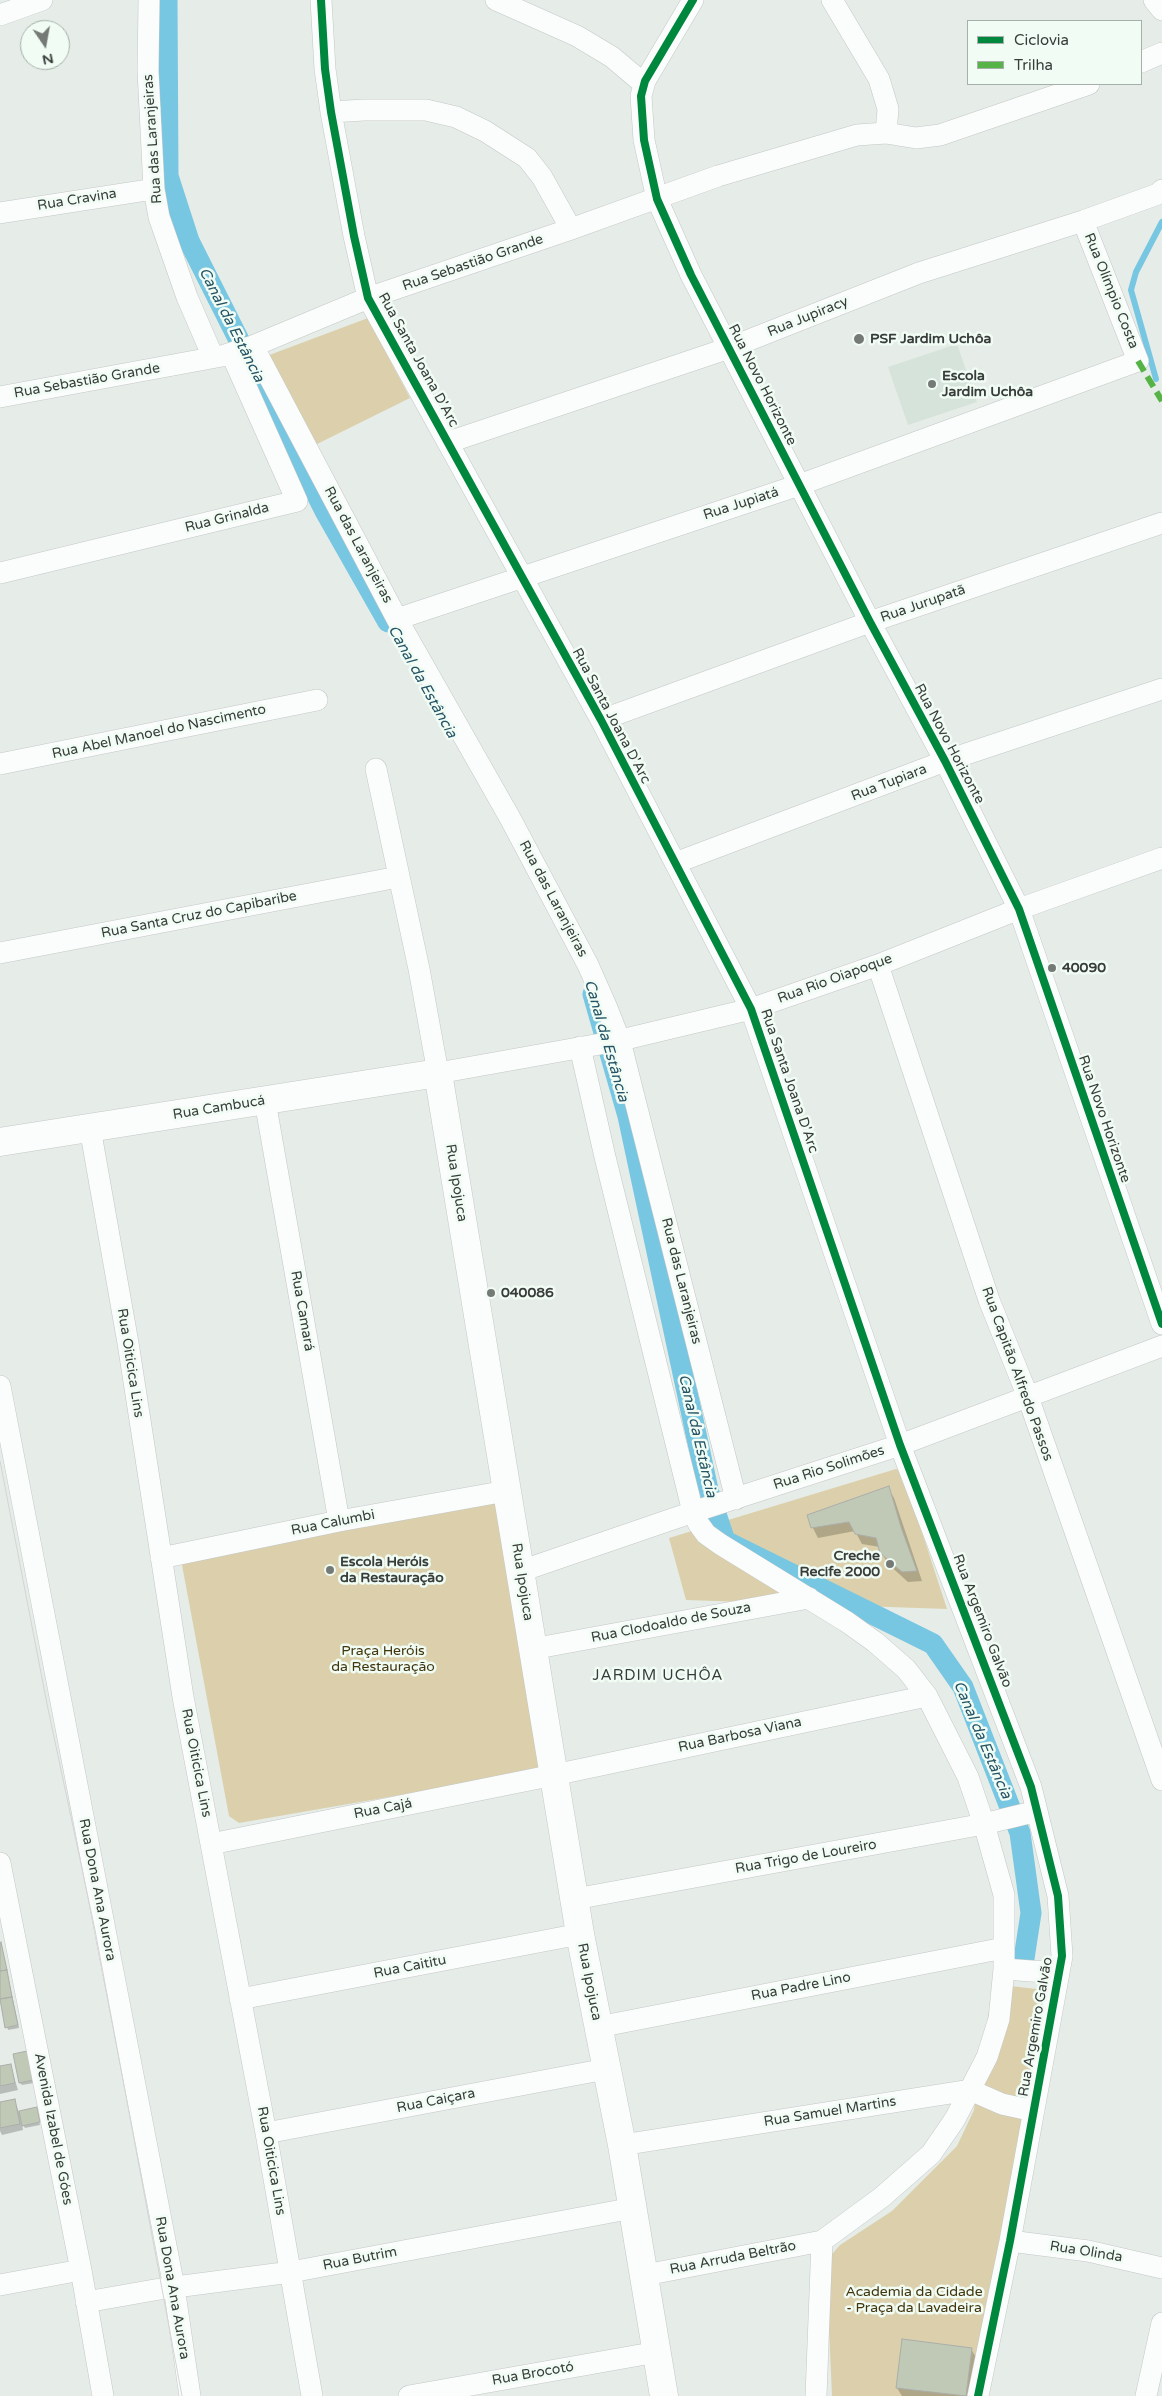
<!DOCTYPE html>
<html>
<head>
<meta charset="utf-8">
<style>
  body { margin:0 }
  #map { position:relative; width:1162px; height:2396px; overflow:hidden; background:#e6ece8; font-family:"Varela Round",sans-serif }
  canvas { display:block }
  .legend { position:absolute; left:967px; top:20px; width:175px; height:65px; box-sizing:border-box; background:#f0fcf4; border:1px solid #a6b0aa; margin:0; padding:6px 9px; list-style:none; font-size:15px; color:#383d3a }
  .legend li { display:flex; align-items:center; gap:10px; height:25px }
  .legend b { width:25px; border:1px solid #a6b0aa }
  .north { position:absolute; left:20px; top:20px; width:50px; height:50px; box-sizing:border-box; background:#f0fcf4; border:1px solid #a6b0aa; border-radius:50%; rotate:168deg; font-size:14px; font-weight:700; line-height:20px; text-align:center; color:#383d3a }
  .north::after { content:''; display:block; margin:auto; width:18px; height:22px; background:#757a77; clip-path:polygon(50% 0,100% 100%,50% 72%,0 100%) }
</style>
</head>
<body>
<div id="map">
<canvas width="1162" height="2396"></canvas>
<ul class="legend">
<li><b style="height:6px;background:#00873e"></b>Ciclovia</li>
<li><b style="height:6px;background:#56b346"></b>Trilha</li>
</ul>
<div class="north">N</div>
</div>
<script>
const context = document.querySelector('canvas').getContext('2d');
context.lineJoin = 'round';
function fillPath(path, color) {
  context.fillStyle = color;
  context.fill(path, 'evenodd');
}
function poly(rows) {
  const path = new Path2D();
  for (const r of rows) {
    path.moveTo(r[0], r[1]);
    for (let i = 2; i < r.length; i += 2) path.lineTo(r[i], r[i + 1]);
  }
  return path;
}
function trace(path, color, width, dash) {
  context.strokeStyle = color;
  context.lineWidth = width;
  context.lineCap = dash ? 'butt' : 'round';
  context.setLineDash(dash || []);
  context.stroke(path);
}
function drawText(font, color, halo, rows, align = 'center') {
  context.font = font + ' "Varela Round",sans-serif';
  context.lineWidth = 5;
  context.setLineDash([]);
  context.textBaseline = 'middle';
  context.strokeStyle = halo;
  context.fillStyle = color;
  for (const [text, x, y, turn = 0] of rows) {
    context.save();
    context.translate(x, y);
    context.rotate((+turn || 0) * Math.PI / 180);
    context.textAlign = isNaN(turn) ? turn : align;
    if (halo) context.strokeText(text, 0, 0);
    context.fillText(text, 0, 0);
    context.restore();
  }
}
const built = poly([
  [957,344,977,402,908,425,888,367]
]);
const green = poly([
  [368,318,410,398,313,446,264,357],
  [896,1469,902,1471,947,1609,686,1600,669,1538],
  [497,1502,545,1766,527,1773,239,1823,229,1816,182,1565,192,1554],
  [993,1984,1062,1992,983,2396,832,2396,826,2261,840,2245,892,2211,957,2146,974,2110]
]);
const shadow = poly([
  [888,1488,894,1498,922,1581,908,1582,887,1563,880,1547,862,1544,855,1531,818,1538,813,1528],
  [2,1947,19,2028,8,2030,0,1996],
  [26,2052,34,2083,22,2085,20,2083],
  [10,2065,18,2090,0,2094,0,2067],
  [14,2100,19,2112,36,2108,40,2125,25,2128,22,2123,23,2130,2,2135,0,2131,0,2103],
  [971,2349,977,2359,973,2396,902,2396,897,2388]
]);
const stream = poly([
  [1156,379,1131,290,1136,272,1162,222]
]);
const canal = poly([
  [167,0,168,176,189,241,325,511,388,622],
  [593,994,628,1116,708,1490,725,1541,933,1644,963,1687,1020,1833,1031,1913,1023,1965]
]);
const building = poly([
  [889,1486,901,1527,917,1571,902,1572,880,1553,876,1538,855,1534,849,1522,811,1528,807,1515,889,1486],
  [1,1942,7,1970,0,1971,0,1943,1,1942],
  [7,1970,12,1997,0,1999,0,1971,7,1970],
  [12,1997,18,2025,5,2028,0,1999,12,1997],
  [27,2051,33,2080,19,2083,13,2054,27,2051],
  [11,2064,15,2083,0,2086,0,2066,11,2064],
  [15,2099,20,2124,0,2128,0,2102,15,2099],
  [37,2107,40,2122,22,2126,19,2111,37,2107],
  [902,2339,972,2348,966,2396,896,2388,902,2339]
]);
const street = poly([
  [149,0,148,71,154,189,159,217,187,297,213,357],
  [321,0,325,69,331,112,354,236,368,298,601,720,751,1009,900,1445,1031,1787,1058,1896,1062,1956,1010,2241,978,2396],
  [496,0,577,36,612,57,644,84],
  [693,0,645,81,641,96,644,140,657,199,691,275,870,622,945,761,1019,909,1162,1324],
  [832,0,879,79,888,109,886,133],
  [1154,0,1162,10],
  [0,15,42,0],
  [1141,62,1162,53],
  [331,112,364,110,426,110,456,117,485,131,527,158,542,177,571,229],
  [0,213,154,189],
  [253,346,397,619,510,818,588,965,607,1008,620,1041,736,1499],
  [0,397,222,356,253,346,368,298,571,229,718,176,857,135,886,133,916,138,940,135,1089,84],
  [449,442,729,348,919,273,1083,221,1158,194,1162,190],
  [0,573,297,501,231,353],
  [397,619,799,485,1138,361,1083,221],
  [601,720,870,622,1162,523],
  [0,764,317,700],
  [376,769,419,969,438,1073,617,1041,751,1009,878,965,1019,909,1162,858],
  [675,863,945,761,1162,689],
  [0,953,398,877],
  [878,965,989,1300,1028,1397,1162,1780],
  [580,1047,605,1157,693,1512,698,1523,706,1534,720,1544,847,1622,875,1642,906,1669,927,1696,968,1777,984,1824,1004,1895,1004,1969,999,2019,987,2057,955,2119,931,2154,882,2197,822,2241,645,2275],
  [265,1101,339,1521],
  [90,1128,128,1343,183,1697,266,2133,312,2396],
  [0,1386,174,2287,190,2396],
  [161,1558,339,1521,506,1491],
  [521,1571,693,1512,900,1445,1162,1346],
  [532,1649,809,1598],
  [211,1844,554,1775,927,1696],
  [0,1863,81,2270,103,2396],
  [575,1899,984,1824,1037,1811],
  [1004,1969,1059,1973],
  [240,1999,580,1934],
  [598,2027,1004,1948],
  [266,2133,606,2069],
  [622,2145,970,2090,1002,2104,1034,2111],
  [1010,2241,1088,2251,1162,2268],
  [0,2285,81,2270],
  [86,2302,160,2289,291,2272,633,2208],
  [409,2396,657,2352],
  [816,2396,822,2241],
  [1146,2396,1162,2323]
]);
const secondary = poly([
  [0,1142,438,1073,580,1934,622,2145,664,2396]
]);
const tram = poly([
  [0,1461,47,1704,95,1930,182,2396]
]);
const quiet = poly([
  [1138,361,1162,401]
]);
const cycleway = poly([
  [321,0,325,69,331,112,354,236,368,298,601,720,751,1009,900,1445,1031,1787,1058,1896,1062,1956,1010,2241,978,2396],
  [693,0,645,81,641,96,644,140,657,199,691,275,870,622,945,761,1019,909,1162,1324]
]);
const markers = [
  [859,339,6,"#757a77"],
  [932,384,5,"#757a77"],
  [1052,968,5,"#757a77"],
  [491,1293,5,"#757a77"],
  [890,1564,5,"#757a77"],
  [330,1570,5,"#757a77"]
];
const streetNames = [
  ["Rua das Laranjeiras",153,139,-94],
  ["Rua Cravina",77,200,-9],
  ["Rua Sebastião Grande",473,263,-19],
  ["Rua Olímpio Costa",1111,291,68],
  ["Rua Jupiracy",808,317,-22],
  ["Rua Santa Joana D'Arc",418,360,61],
  ["Rua Sebastião Grande",87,381,-10],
  ["Rua Novo Horizonte",762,385,63],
  ["Rua Jupiatá",741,504,-18],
  ["Rua Grinalda",227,518,-14],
  ["Rua das Laranjeiras",358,545,62],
  ["Rua Jurupatã",923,604,-19],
  ["Rua Santa Joana D'Arc",611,716,62],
  ["Rua Abel Manoel do Nascimento",159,732,-12],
  ["Rua Novo Horizonte",949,744,62],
  ["Rua Tupiara",889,783,-21],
  ["Rua das Laranjeiras",553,899,62],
  ["Rua Santa Cruz do Capibaribe",199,915,-11],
  ["Rua Rio Oiapoque",835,979,-20],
  ["Rua Santa Joana D'Arc",789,1081,71],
  ["Rua Cambucá",219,1108,-9],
  ["Rua Novo Horizonte",1104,1119,71],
  ["Rua Ipojuca",456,1183,81],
  ["Rua das Laranjeiras",681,1281,76],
  ["Rua Camará",302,1311,80],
  ["Rua Oiticica Lins",130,1363,81],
  ["Rua Capitão Alfredo Passos",1017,1374,70],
  ["Rua Rio Solimões",829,1468,-18],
  ["Rua Calumbi",333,1523,-11],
  ["Rua Ipojuca",522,1582,81],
  ["Rua Argemiro Galvão",982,1621,69],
  ["Rua Clodoaldo de Souza",671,1623,-11],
  ["Rua Barbosa Viana",740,1735,-12],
  ["Rua Oiticica Lins",196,1763,79],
  ["Rua Cajá",383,1809,-11],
  ["Rua Trigo de Loureiro",806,1857,-10],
  ["Rua Dona Ana Aurora",97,1890,79],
  ["Rua Caititu",410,1967,-11],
  ["Rua Ipojuca",589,1982,79],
  ["Rua Padre Lino",801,1987,-11],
  ["Rua Argemiro Galvão",1036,2027,-80],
  ["Rua Caiçara",436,2101,-11],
  ["Rua Samuel Martins",830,2112,-9],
  ["Avenida Izabel de Góes",53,2129,79],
  ["Rua Oiticica Lins",271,2161,80],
  ["Rua Olinda",1086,2252,9],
  ["Rua Arruda Beltrão",733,2258,-11],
  ["Rua Butrim",360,2259,-11],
  ["Rua Dona Ana Aurora",172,2288,80],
  ["Rua Brocotó",533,2374,-10]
];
const poiNames = [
  ["PSF Jardim Uchôa",870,339],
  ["Escola",942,376],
  ["Jardim Uchôa",942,392],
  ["40090",1062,968],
  ["040086",501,1293],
  ["Creche",880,1556,"right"],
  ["Recife 2000",880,1572,"right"],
  ["Escola Heróis",340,1562],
  ["da Restauração",340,1578]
];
const parkNames = [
  ["Praça Heróis",383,1651],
  ["da Restauração",383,1667],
  ["Academia da Cidade",914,2292],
  ["- Praça da Lavadeira",914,2308]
];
const waterNames = [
  ["Canal da Estância",231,325,63],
  ["Canal da Estância",422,682,61],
  ["Canal da Estância",606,1041,74],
  ["Canal da Estância",697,1436,77],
  ["Canal da Estância",982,1740,67]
];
const neighbourhoodNames = [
  ["JARDIM UCHÔA",658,1676]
];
fillPath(built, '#d6e3da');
fillPath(green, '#dbd0ab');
fillPath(shadow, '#0003');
trace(stream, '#77c6e2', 6);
trace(canal, '#77c6e2', 21);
fillPath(building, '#c0c8b6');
trace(building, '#abaeaa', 1);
trace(street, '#c3c8c5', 22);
trace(secondary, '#c3c8c5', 29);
trace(street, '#fbfcfc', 21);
trace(secondary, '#fbfcfc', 28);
trace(tram, '#d3d5d4', 1);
trace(quiet, '#56b346', 6, [12, 6]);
trace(cycleway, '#00873e', 8);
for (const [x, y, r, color] of markers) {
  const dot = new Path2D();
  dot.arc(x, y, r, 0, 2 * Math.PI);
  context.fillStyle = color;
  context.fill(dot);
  trace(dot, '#f0fcf4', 2);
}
drawText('14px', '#383d3a', '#f0fcf4', streetNames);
drawText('bold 14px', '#383d3a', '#f0fcf4', poiNames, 'left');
drawText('14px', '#42350d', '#f0fcf4', parkNames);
drawText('italic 15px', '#265466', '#f0fcf4', waterNames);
context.letterSpacing = '1px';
drawText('15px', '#383d3a', '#f0fcf4', neighbourhoodNames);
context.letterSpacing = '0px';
</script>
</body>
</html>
